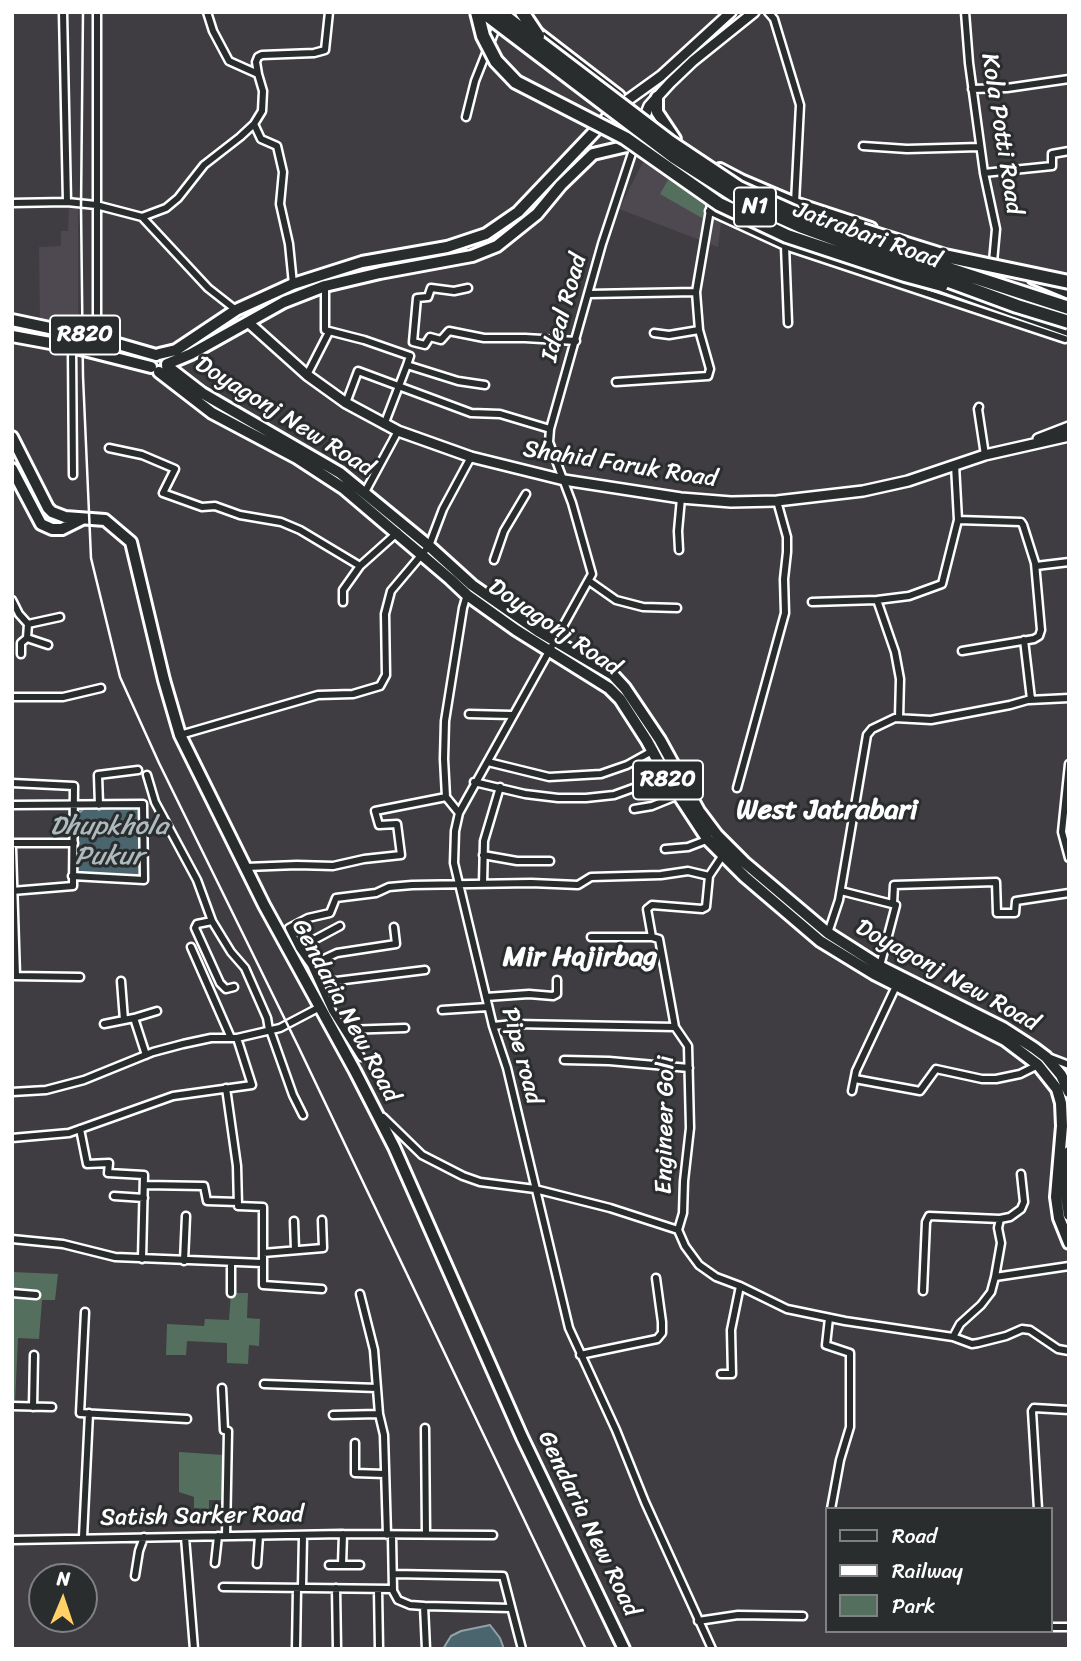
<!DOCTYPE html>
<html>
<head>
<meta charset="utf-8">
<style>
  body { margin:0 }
  #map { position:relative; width:1081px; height:1661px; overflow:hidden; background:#3f3d42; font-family:Sriracha,sans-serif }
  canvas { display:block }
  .frame { position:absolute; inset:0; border:14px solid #fff; pointer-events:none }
  .legend { position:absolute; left:825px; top:1507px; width:228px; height:126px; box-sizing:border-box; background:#2a2d2e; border:2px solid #7f8182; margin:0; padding:9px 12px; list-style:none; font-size:21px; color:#fff }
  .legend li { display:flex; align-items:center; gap:14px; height:35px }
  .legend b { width:35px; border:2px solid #7f8182 }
  .north { position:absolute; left:28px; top:1563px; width:70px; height:70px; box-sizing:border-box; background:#2a2d2e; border:2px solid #7f8182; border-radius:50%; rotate:2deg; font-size:19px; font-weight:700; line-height:28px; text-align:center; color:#fff }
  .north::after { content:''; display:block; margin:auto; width:24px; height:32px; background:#ffd166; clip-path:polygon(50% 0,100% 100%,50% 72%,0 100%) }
</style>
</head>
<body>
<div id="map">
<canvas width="1081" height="1661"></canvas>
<div class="frame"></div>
<ul class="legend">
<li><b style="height:9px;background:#2a2d2e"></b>Road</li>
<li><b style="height:9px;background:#fff"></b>Railway</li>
<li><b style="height:19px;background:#556f5e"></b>Park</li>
</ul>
<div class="north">N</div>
</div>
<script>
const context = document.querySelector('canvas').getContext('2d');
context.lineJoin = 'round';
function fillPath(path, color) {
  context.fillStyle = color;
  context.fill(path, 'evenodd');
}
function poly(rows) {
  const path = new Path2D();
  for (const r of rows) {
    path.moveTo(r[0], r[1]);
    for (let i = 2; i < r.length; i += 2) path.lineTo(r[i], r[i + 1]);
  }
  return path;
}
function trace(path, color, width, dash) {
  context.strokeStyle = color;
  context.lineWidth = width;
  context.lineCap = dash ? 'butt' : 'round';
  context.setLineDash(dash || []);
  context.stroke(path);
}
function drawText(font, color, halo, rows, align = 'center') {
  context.font = font + ' Sriracha,sans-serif';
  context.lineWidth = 6;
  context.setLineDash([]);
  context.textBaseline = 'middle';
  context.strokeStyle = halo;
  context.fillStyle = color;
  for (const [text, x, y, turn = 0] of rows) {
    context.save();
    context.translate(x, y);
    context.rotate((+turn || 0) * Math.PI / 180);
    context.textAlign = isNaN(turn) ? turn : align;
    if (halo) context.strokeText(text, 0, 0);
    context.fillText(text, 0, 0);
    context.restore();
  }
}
const built = poly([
  [645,158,723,205,718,247,619,209],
  [69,206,78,206,78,330,40,320,39,247,61,246,61,231,68,231]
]);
const green = poly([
  [668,180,710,205,702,218,660,194],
  [12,1272,58,1274,55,1300,42,1300,39,1339,18,1338,15,1403,12,1403],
  [231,1293,248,1293,247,1318,260,1319,259,1346,249,1345,248,1364,227,1363,227,1343,187,1341,186,1355,166,1355,167,1324,204,1326,205,1319,229,1320],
  [179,1452,224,1455,222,1500,209,1500,209,1509,194,1508,194,1497,179,1492]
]);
const water = poly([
  [141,807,141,876,75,874,76,815,85,808,141,807],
  [490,1625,500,1638,504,1649,443,1649,451,1636,461,1631,490,1625]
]);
const street = poly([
  [63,12,67,202],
  [97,12,97,338],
  [768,12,774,19,800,105,795,203],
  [965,12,969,63,984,173,996,229,993,262],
  [258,74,256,62,258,57,262,55,314,53,325,50,329,12],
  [972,89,1007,88,1069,79],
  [466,117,475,81,496,28],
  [254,124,261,139,277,146,283,172,280,204,289,244,293,284],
  [635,144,602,244,550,429,549,442,572,503,592,574,459,813,455,831,454,863,493,1026,507,1068,569,1328,616,1430,645,1502,712,1649],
  [863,146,907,149,980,147],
  [984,173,1052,166,1052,154,1069,151],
  [12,203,67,202,96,205,142,217,208,288,236,310],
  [709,211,785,246,1065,339],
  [142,217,166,208,178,198,204,165,240,137,254,124,262,111,263,91,258,74,229,61,213,31,207,12],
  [785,246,788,323],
  [325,286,325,330,364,340,410,356,407,365,458,381,485,385],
  [468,288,454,291,431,288,428,297,417,298,413,342,425,345,430,337,441,340,449,331,484,338,525,338,576,341],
  [589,294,696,292],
  [654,333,669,335,699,330],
  [72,347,73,475],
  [307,375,329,332],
  [616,382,708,376,710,369,699,330,696,292,712,198],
  [346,403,358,371,471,413,500,414,550,429],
  [979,407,978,409,985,455],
  [384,425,407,365],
  [109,448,142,455,175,469,163,493,202,507,215,506,240,515,281,522,300,530,360,566],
  [365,492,398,431],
  [958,520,1021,522,1023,525,1035,563,1041,630,1039,636,1034,639,962,651],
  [679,550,678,531,681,498],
  [494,560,504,531,526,494],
  [1036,566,1069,562],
  [589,581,616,600,643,607,677,608],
  [12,600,19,614,28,624],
  [877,600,895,652,900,679,899,718],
  [343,602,343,590,360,566,398,532],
  [812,602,877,600,909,596,942,584,958,520,955,465],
  [27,638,48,645],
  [21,654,21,643,27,638,28,624,60,617],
  [12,697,63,697,101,688],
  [1029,700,1069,698],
  [469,714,512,715],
  [180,735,318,695,353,694,380,686,386,675,385,614,391,591,429,546,443,509,471,457],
  [488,762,549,777,601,774,627,765,654,750],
  [1069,764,1062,832,1069,858],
  [147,775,155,802,197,880,212,921,231,952,245,968,267,1018,269,1030],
  [474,782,525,794,558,798,586,798,614,795,669,775],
  [12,783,74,786,73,886,12,891],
  [737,788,785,613,784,579,787,552,787,537,777,501],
  [12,805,143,804,144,880,72,876],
  [99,805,98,775,138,770],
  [634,809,652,806,679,795],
  [459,813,446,797,444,759,445,721,463,608,467,594],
  [12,843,74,843],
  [12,849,16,976],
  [665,849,688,847,709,839],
  [483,855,517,861,550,861],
  [246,867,297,865,333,866,364,859,401,855,397,824,379,825,375,811,446,797],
  [483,884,484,841,500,787],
  [841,891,896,905,880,966],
  [893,904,894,885,996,882,997,913,1015,913,1016,901,1069,893],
  [212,921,197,924,195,928,220,983,226,989,234,987],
  [828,933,839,900,867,735,872,729,895,718,931,720,1010,705,1031,699,1024,640],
  [591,937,652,937],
  [191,947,231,1038],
  [299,948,340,926],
  [311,965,337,953,396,944,394,927],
  [14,976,80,977],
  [121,981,124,1020],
  [320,983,425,970],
  [486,997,529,994,553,996,557,994,557,980],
  [442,1010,488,1007],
  [134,1018,157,1011],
  [104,1024,134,1018,146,1055],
  [493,1026,514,1024,675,1027],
  [270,1030,293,1095,303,1115],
  [345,1030,405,1028],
  [361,1057,332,1011,311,965,299,948,289,928,308,918,330,913,336,898,376,893,389,887,412,885,531,883,578,885,591,877,661,875,688,871,709,876],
  [1048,1057,1069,1065],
  [564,1060,609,1061,689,1068],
  [855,1079,920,1091,936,1069,982,1079,996,1079,1020,1074,1038,1065],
  [226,1088,237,1166,238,1206,263,1207,263,1285,322,1289],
  [852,1091,856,1071,897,984],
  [12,1092,46,1090,84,1080,153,1052,183,1044,211,1038,237,1038],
  [383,1117,422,1155,463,1176,480,1182,535,1189,610,1208,678,1230,685,1246,699,1265,716,1277,740,1286,787,1309,845,1321,953,1337,960,1324,981,1305,991,1292,995,1277,1069,1266],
  [80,1129,87,1164,109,1163,108,1173,144,1175,142,1259],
  [12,1138,69,1133,173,1096,252,1085,237,1038,280,1028,320,1007],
  [144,1185,204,1186,207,1201,238,1202],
  [114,1196,144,1198],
  [294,1221,295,1250],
  [678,1230,683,1213,684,1181,690,1128,688,1046,675,1027,659,939,652,937,647,909,652,905,702,909,706,907,709,876,723,855],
  [12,1239,63,1244,115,1257,262,1263],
  [263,1253,323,1248,322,1220],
  [184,1261,186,1216],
  [995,1277,1001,1243,998,1228,1000,1219,1010,1217,1021,1209,1024,1202,1021,1174],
  [923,1291,926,1222,929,1216,1000,1219],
  [12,1293,36,1295],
  [231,1293,231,1262],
  [360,1294,374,1350,379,1414,384,1435,387,1535],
  [85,1312,80,1413,187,1419],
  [829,1318,826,1345,850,1353,850,1427,840,1460,831,1509],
  [953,1337,972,1344,978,1343,1006,1336,1022,1329,1030,1330,1058,1349,1069,1351],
  [580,1355,657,1339,662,1333,662,1322,656,1278],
  [721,1374,732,1374,731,1330,740,1286],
  [264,1384,377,1388],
  [222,1388,224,1430,228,1431,226,1536],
  [12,1406,52,1407],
  [33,1407,34,1355],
  [333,1415,379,1414],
  [425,1428,426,1534],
  [355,1443,355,1473,385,1474],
  [1038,1509,1032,1411,1034,1408,1069,1410],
  [392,1536,393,1591,398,1600,410,1605,424,1606,426,1649],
  [83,1537,89,1413],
  [185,1537,194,1649],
  [12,1540,343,1534,493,1535],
  [215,1563,218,1536],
  [257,1564,259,1536],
  [329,1565,342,1565,343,1534],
  [342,1565,360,1565],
  [393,1574,503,1576,522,1649],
  [135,1576,139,1551,144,1537],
  [223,1587,393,1589],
  [302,1587,303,1536],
  [336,1588,337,1649],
  [378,1589,379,1649],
  [424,1606,511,1608],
  [698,1621,738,1615,803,1616],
  [1051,1627,1069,1627],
  [296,1649,297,1588]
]);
const secondary = poly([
  [618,107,661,76,731,12],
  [641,126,649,106,670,83,693,61,754,12],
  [249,323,307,375,346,403,398,431,471,457,564,480,681,498,731,502,777,501,863,491,908,481,985,455,1069,436],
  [1038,439,1069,427]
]);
const primary = poly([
  [510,12,619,96],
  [657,97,657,112,675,139],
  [680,167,713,191,751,214],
  [720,169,741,180,795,203,871,228],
  [1033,278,1069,293],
  [936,284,1069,331],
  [12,320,97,338,156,355],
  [12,336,72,347,151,367],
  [159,354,176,350,236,310,293,284,362,262,447,247,486,234,518,212,612,113],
  [167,364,191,354,284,302,325,286,380,273,472,256,497,246,537,214,561,185,593,154,627,146,653,147],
  [167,366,202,393,340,473,429,546,472,585,538,631,613,675,625,688,660,740,699,811,717,835,744,862,828,933,883,968,1003,1028,1034,1048,1046,1057,1061,1075,1069,1092],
  [159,372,212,413,297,458,343,488,450,579,467,595,516,630,609,688,620,699,647,741,666,776,708,840,745,877,820,941,874,974,1005,1040,1038,1065,1057,1089,1061,1103,1062,1126,1056,1197,1059,1218,1069,1243],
  [12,437,48,508,52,512,65,517,105,520,131,542,164,680,180,735,264,905,355,1071,394,1147,522,1437,624,1649],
  [12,469,41,524,52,529,62,529,82,519],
  [1069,1152,1065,1190,1069,1215]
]);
const rail = poly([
  [83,12,81,207,83,376,91,558,120,677,159,763,298,1046,586,1649]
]);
const highwayBridge = poly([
  [477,12,483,36,496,61,516,82,625,138,719,204,787,236,905,275,942,285],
  [483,12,674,157,740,199,800,226,1017,306,1069,322],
  [499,12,670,142,739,188,817,223,915,258,1069,308],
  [522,12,538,36],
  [862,230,945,256,1069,282]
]);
const shields = [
  [755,207,42],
  [85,335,70],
  [668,780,70]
];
const shieldNames = [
  ["N1",755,207],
  ["R820",85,335],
  ["R820",668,780]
];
const streetNames = [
  ["Kola Potti Road",1001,134,81],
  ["Jatrabari Road",867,236,20],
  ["Ideal Road",565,308,-74],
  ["Doyagonj New Road",284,417,32],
  ["Shahid Faruk Road",620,465,9],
  ["Doyagonj Road",554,628,34],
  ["Doyagonj New Road",947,976,29],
  ["Gendaria New Road",345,1011,62],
  ["Pipe road",521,1056,75],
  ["Engineer Goli",666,1125,-89],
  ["Satish Sarker Road",202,1517,-1],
  ["Gendaria New Road",588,1524,64]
];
const waterNames = [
  ["Dhupkhola",109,827],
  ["Pukur",109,857]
];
const quarterNames = [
  ["West Jatrabari",827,811],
  ["Mir Hajirbag",580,958]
];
fillPath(built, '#4e4850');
fillPath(green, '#556f5e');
fillPath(water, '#4a656e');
trace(water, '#92a3a8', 2);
trace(street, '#fff', 11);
trace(secondary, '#fff', 14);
trace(primary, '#fff', 16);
trace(street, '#2a2d2e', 6);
trace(secondary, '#2a2d2e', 9);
trace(primary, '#2a2d2e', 10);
trace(rail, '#fff', 2.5);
trace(highwayBridge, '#fff', 18, []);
trace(highwayBridge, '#2a2d2e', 12);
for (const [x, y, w] of shields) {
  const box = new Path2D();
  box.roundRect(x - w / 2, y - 19.5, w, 39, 5);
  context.fillStyle = '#2a2d2e';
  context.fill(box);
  trace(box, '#fff', 2);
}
drawText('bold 23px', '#fff', null, shieldNames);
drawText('24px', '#fff', '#2a2d2e', streetNames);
drawText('italic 26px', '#aebabe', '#2a2d2e', waterNames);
drawText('bold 28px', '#fff', '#2a2d2e', quarterNames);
</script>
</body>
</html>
